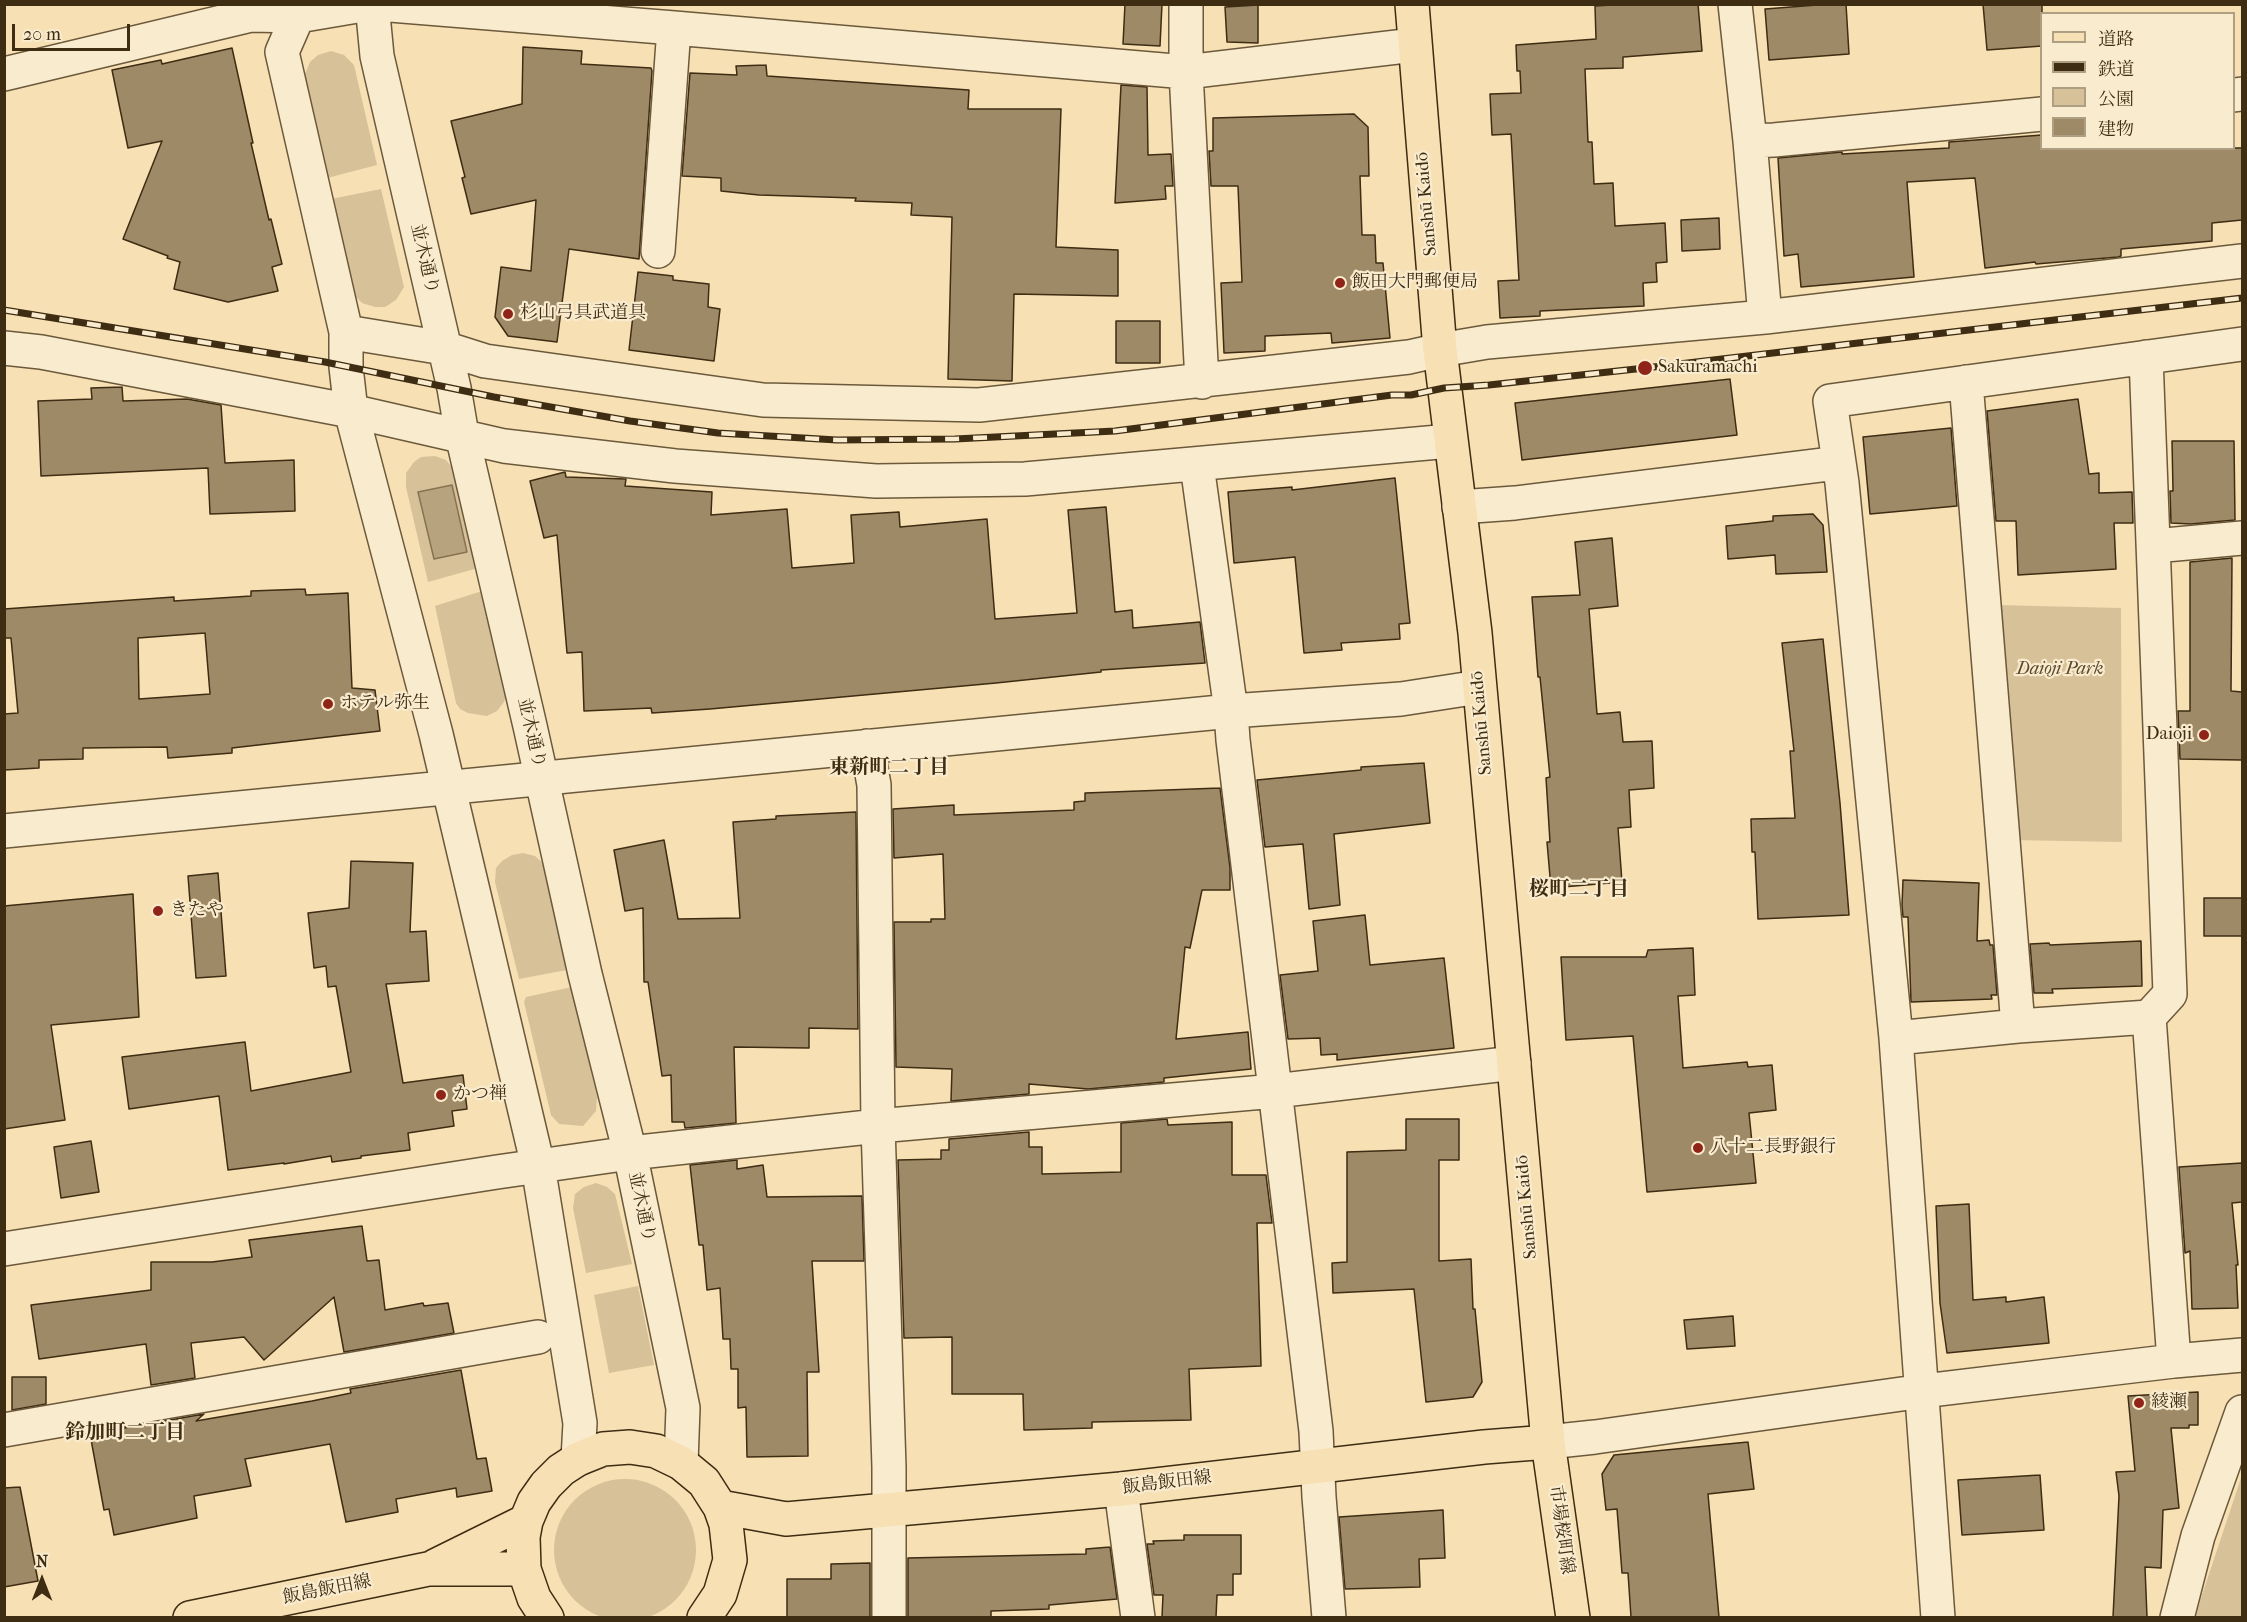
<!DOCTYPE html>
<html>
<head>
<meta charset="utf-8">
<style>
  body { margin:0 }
  #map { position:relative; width:2247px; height:1622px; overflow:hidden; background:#f6e0b4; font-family:"IM FELL French Canon","Noto Serif JP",serif }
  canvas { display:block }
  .frame { position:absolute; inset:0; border:6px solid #3e2c13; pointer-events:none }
  .legend { position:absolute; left:2040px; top:12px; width:195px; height:138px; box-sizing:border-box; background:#f9ebce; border:2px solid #ae9f83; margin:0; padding:8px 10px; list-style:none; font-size:18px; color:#3e2c13 }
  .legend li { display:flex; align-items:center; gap:12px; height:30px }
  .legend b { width:30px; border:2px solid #ae9f83 }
  .north { position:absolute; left:12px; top:1550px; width:60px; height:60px; -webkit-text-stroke:4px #f9ebce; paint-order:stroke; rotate:0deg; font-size:16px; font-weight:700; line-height:24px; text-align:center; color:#3e2c13 }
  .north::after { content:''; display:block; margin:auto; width:21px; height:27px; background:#3e2c13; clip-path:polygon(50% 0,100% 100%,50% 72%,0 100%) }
  .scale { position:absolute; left:12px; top:24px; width:118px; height:27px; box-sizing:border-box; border:3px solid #3e2c13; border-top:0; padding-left:8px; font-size:18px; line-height:21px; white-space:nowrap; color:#3e2c13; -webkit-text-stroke:4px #f9ebce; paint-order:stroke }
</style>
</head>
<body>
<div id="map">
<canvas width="2247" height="1622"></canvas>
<div class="frame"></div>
<ul class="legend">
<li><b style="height:8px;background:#f6e0b4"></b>道路</li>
<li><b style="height:8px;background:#3e2c13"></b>鉄道</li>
<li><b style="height:16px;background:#d7c199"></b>公園</li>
<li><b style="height:16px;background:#9e8a67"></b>建物</li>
</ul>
<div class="north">N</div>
<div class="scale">20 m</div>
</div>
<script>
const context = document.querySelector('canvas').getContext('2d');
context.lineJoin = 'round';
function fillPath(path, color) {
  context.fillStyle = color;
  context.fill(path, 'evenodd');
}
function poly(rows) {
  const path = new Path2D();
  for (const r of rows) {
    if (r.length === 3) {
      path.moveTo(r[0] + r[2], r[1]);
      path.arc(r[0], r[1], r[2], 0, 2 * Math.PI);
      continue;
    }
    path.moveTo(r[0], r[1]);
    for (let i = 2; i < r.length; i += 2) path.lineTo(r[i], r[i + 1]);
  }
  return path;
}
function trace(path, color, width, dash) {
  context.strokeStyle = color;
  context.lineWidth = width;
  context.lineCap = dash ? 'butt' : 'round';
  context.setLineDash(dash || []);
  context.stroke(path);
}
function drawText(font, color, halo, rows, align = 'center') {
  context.font = font + ' "IM FELL French Canon","Noto Serif JP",serif';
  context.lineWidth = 4.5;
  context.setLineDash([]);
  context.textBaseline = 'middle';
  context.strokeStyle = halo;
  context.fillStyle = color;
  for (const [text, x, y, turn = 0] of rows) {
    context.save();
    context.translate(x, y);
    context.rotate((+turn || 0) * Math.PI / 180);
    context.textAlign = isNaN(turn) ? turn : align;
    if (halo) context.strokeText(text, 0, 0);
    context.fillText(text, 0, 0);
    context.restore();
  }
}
const green = poly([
  [331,51,344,55,354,65,377,165,327,178,306,89,305,74,310,62,318,55],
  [381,189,404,287,396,300,385,307,375,307,362,303,354,295,331,199],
  [435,456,446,460,455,471,478,568,428,582,406,487,406,473,414,462,421,457],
  [482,591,508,688,504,702,497,711,487,716,468,713,460,709,456,703,435,606],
  [1994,605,2121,608,2122,842,2011,840],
  [523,853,535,856,544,864,567,970,519,979,495,882,496,868,502,861,512,855],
  [572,987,597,1097,596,1111,583,1126,559,1124,551,1115,524,1002,526,997],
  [596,1183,607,1187,615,1194,632,1264,586,1273,573,1208,575,1194,584,1187],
  [638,1286,654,1365,609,1373,594,1295],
  [2242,1475,2242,1617,2196,1617,2201,1598],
  [625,1550,71]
]);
const water = poly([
  [452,485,467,552,434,559,418,492,452,485]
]);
const building = poly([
  [1125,4,1162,4,1160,46,1123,44,1125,4],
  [1627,4,1698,4,1702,51,1623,57,1623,68,1585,69,1588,142,1592,142,1594,184,1613,183,1615,226,1665,223,1667,262,1656,263,1657,282,1643,283,1644,306,1540,311,1540,316,1500,318,1498,281,1519,280,1511,134,1492,135,1490,94,1521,93,1520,71,1517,71,1516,45,1596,39,1595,6,1627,4],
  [1830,4,1846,4,1849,54,1769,60,1765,9,1830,4],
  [1983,4,2042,4,2042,46,1987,50,1983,4],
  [1258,5,1258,43,1227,42,1225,7,1258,5],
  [523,47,582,51,581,64,651,68,652,71,639,259,569,249,557,342,508,336,495,317,501,267,531,271,536,200,471,214,462,178,465,177,451,121,522,104,523,47],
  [232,48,253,143,251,143,269,220,271,219,282,264,272,267,278,291,228,302,174,289,180,262,167,258,168,256,123,239,162,141,128,148,112,70,161,60,162,64,232,48],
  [766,65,767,76,969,90,968,109,1061,109,1056,247,1118,250,1118,296,1014,294,1012,381,948,379,952,217,911,215,912,203,855,201,856,198,759,195,721,191,721,178,682,176,690,73,737,75,736,66,766,65],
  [1121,85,1147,87,1148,155,1171,154,1173,186,1165,186,1166,199,1115,203,1121,85],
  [1354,114,1368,127,1369,176,1360,176,1362,235,1375,235,1376,263,1383,263,1390,338,1332,343,1331,333,1265,336,1265,351,1224,353,1221,283,1242,282,1238,186,1211,186,1209,151,1213,151,1213,118,1354,114],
  [2042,135,2042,148,2242,148,2242,220,2212,223,2212,241,2121,249,2121,256,2118,257,2036,264,2035,262,1985,268,1975,178,1907,182,1914,277,1801,287,1798,254,1784,256,1778,158,1842,152,1842,154,1949,148,1949,142,2042,135],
  [1719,218,1720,249,1682,251,1681,220,1719,218],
  [638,272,673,276,673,280,709,284,708,307,720,309,714,361,629,350,638,272],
  [1116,321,1160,321,1160,363,1116,363,1116,321],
  [1730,379,1737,435,1522,460,1515,403,1730,379],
  [122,387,123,401,187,399,221,405,225,463,294,460,295,511,210,514,208,468,41,476,38,401,92,399,91,388,122,387],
  [2078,399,2089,474,2099,473,2099,493,2132,492,2133,523,2114,523,2116,569,2018,575,2016,521,1996,521,1987,411,2078,399],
  [1951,428,1957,506,1870,514,1863,437,1951,428],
  [2172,441,2234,441,2235,520,2191,524,2171,523,2170,491,2173,491,2172,441],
  [565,472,566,477,626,479,625,486,712,492,711,515,787,509,792,568,854,563,851,515,899,512,900,527,987,519,995,619,1077,613,1068,510,1106,507,1115,612,1132,610,1133,628,1200,622,1205,663,1101,670,1101,672,996,683,710,709,652,713,651,708,584,711,582,652,567,653,557,535,544,538,530,481,565,472],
  [1395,478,1410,623,1399,624,1400,639,1341,643,1342,650,1304,653,1295,557,1234,563,1228,492,1292,487,1292,490,1395,478],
  [1813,514,1823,525,1827,572,1776,574,1775,555,1728,559,1726,526,1773,521,1773,516,1813,514],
  [1612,538,1618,606,1589,609,1597,714,1620,712,1623,742,1652,741,1654,788,1629,790,1631,827,1618,828,1622,882,1551,888,1547,842,1550,842,1546,778,1550,777,1540,677,1538,677,1532,597,1580,595,1575,542,1612,538],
  [2232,558,2231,691,2242,692,2242,760,2180,759,2178,711,2190,711,2190,562,2232,558],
  [305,589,306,595,348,593,352,688,375,690,380,731,232,748,232,753,168,758,167,747,83,748,83,759,39,760,39,768,4,770,4,714,18,713,11,638,4,638,4,609,174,597,174,601,251,596,251,591,305,589],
  [205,633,210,694,139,699,138,638,205,633],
  [1823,639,1840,803,1849,915,1758,919,1755,852,1752,852,1751,819,1795,818,1790,751,1794,751,1782,643,1823,639],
  [1424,763,1430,823,1334,834,1340,905,1309,909,1303,844,1265,847,1257,780,1361,770,1361,767,1424,763],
  [1220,788,1230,868,1230,890,1202,890,1190,948,1185,947,1176,1039,1248,1032,1251,1069,1164,1078,1164,1082,1088,1089,1029,1084,1029,1094,951,1101,952,1069,896,1067,894,922,931,922,931,919,945,919,943,854,894,858,893,809,954,805,954,815,1074,810,1074,802,1085,801,1085,793,1220,788],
  [856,812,858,1029,809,1028,809,1048,734,1047,736,1123,685,1128,684,1122,672,1122,671,1075,662,1076,648,982,644,982,643,908,625,911,614,850,664,840,678,919,740,918,733,822,776,819,776,816,856,812],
  [351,861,413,863,410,932,426,931,429,981,386,984,403,1083,463,1075,467,1109,452,1111,454,1126,408,1133,410,1150,361,1156,361,1158,332,1162,331,1156,284,1164,284,1163,228,1170,219,1096,129,1109,122,1057,245,1042,251,1091,351,1072,336,986,328,987,326,966,314,968,308,913,349,908,351,861],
  [218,873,226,976,196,978,188,876,218,873],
  [1903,880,1979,883,1977,941,1989,940,1990,945,1993,945,1997,995,1991,995,1992,999,1911,1002,1908,917,1903,917,1902,905,1903,880],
  [133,894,139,1017,51,1025,65,1120,4,1129,4,906,133,894],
  [2204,898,2242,898,2242,936,2204,936,2204,898],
  [1365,915,1370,965,1444,958,1454,1048,1337,1060,1337,1054,1321,1055,1320,1038,1288,1039,1280,975,1318,971,1313,921,1365,915],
  [2141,941,2142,986,2052,989,2053,993,2034,993,2030,944,2049,943,2050,945,2141,941],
  [1693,948,1695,995,1678,996,1683,1068,1747,1062,1748,1067,1772,1065,1776,1110,1749,1113,1756,1183,1647,1192,1633,1036,1566,1040,1561,957,1646,957,1648,950,1693,948],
  [1167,1119,1168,1125,1232,1122,1232,1175,1266,1175,1272,1223,1257,1223,1261,1366,1189,1369,1191,1420,1092,1422,1092,1428,1024,1430,1023,1394,952,1394,952,1337,904,1338,898,1160,941,1159,941,1150,949,1150,949,1139,1029,1132,1029,1147,1042,1147,1042,1174,1121,1172,1121,1123,1167,1119],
  [1406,1119,1459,1119,1459,1160,1439,1160,1439,1261,1471,1259,1473,1309,1475,1309,1482,1382,1473,1397,1426,1402,1414,1289,1333,1293,1332,1263,1347,1262,1347,1152,1406,1150,1406,1119],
  [91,1141,99,1192,61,1198,54,1147,91,1141],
  [737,1160,737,1169,763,1165,767,1197,862,1196,864,1261,812,1261,819,1372,807,1372,808,1456,747,1457,746,1407,738,1408,738,1369,731,1369,730,1339,723,1339,720,1288,707,1290,703,1245,699,1245,690,1165,737,1160],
  [2242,1163,2242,1202,2232,1203,2238,1265,2236,1265,2238,1308,2192,1309,2190,1251,2185,1253,2179,1167,2242,1163],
  [1969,1204,1973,1300,2006,1297,2006,1302,2044,1297,2049,1343,1947,1353,1940,1303,1936,1206,1969,1204],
  [362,1226,367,1261,379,1260,385,1310,423,1303,424,1306,448,1303,454,1333,344,1352,334,1297,264,1360,244,1337,191,1343,195,1378,151,1385,146,1344,39,1359,31,1305,151,1290,151,1262,212,1262,252,1257,249,1240,362,1226],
  [1733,1316,1735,1346,1687,1349,1684,1320,1733,1316],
  [461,1370,477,1459,486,1458,492,1491,457,1497,456,1488,396,1499,398,1512,346,1522,330,1444,245,1459,251,1486,194,1496,197,1518,114,1535,109,1509,104,1510,90,1434,204,1414,196,1421,312,1401,351,1393,350,1389,461,1370],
  [12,1377,46,1377,46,1404,12,1410,12,1377],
  [2198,1392,2198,1425,2189,1425,2189,1428,2171,1428,2179,1508,2163,1510,2161,1568,2145,1567,2147,1617,2113,1617,2119,1496,2116,1472,2135,1471,2128,1396,2198,1392],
  [1748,1442,1754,1489,1708,1494,1719,1617,1631,1617,1628,1573,1622,1573,1617,1509,1606,1510,1602,1474,1614,1455,1748,1442],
  [2040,1475,2044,1530,1962,1535,1958,1480,2040,1475],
  [20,1487,38,1581,4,1587,4,1488,20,1487],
  [1443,1510,1445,1558,1419,1559,1420,1587,1345,1589,1339,1517,1443,1510],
  [1184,1535,1241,1535,1241,1574,1233,1574,1233,1595,1217,1595,1216,1617,1162,1617,1163,1595,1154,1595,1147,1544,1154,1544,1153,1541,1184,1540,1184,1535],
  [1110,1547,1117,1599,1049,1605,1049,1609,991,1611,991,1617,908,1617,908,1558,1086,1554,1086,1549,1110,1547],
  [870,1563,870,1617,787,1617,787,1579,831,1579,831,1564,870,1563]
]);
const minor = poly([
  [303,4,282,52,346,332,346,367,351,411,436,734,538,1166,580,1423,578,1459],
  [372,4,377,56,454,388,462,435,530,726,585,974,630,1153,683,1408,681,1463],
  [378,4,674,28,1186,72,1414,45],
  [1186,4,1186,72,1202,382],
  [1735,4,1750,141,1765,317],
  [4,74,251,15,298,16,369,4],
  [2234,95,2242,94],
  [1750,141,1774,140,2042,114],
  [658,251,674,28],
  [346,332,444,348,485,361,763,400,979,405,1409,357,1440,350,1487,342,1765,317,2242,261],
  [4,348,41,352,351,411,504,446,675,466,876,481,1025,479,1450,441],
  [2146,357,2170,994,2149,1017,2174,1361],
  [1966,382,2018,1026],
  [1197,465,1231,711,1233,740,1316,1431,1319,1497,1329,1618],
  [1459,507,1515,503,1838,463],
  [2154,546,2242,538],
  [867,746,874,785,878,1126,889,1467,889,1618],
  [4,831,1231,711,1401,699,1479,687],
  [1896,1038,2018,1026,2149,1017],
  [4,1249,497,1172,630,1153,878,1126,1275,1091,1514,1063],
  [4,1430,538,1337],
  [1548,1442,1595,1437,1923,1391,2174,1361,2242,1355],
  [1121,1489,1138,1618],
  [1938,1618,1896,1038,1842,483,1830,401,2242,344],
  [2177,1618,2198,1536,2242,1412]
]);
const major = poly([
  [1412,4,1440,350,1475,633,1548,1442,1573,1618],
  [720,1507,786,1519,1121,1489,1484,1447,1548,1442],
  [435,1566,526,1521],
  [190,1618,428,1569,524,1569],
  [547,1618,534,1598,524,1569,523,1537,526,1521,534,1502,546,1485,561,1470,578,1459,603,1449,630,1447,656,1451,681,1463,704,1482,720,1507,726,1524,730,1560,720,1594,704,1618]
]);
const rail = poly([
  [4,310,325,362,494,397,630,421,718,433,837,440,955,439,1115,431,1392,395,1411,395,1444,388,1489,385,1645,368,2242,298]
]);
const markers = [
  [1340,283,6,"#8f2418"],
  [508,314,6,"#8f2418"],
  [1645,368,8,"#8f2418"],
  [328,704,6,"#8f2418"],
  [2204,735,6,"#8f2418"],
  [158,911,6,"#8f2418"],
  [441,1095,6,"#8f2418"],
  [1698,1148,6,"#8f2418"],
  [2139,1403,6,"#8f2418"]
];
const streetNames = [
  ["Sanshū Kaidō",1427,204,-95],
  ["並木通り",424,259,77],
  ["Sanshū Kaidō",1482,723,-95],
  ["並木通り",531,733,77],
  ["並木通り",641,1207,78],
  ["Sanshū Kaidō",1527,1207,-95],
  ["飯島飯田線",1167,1483,-7],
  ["市場桜町線",1561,1530,82],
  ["飯島飯田線",327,1590,-11]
];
const poiNames = [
  ["飯田大門郵便局",1352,283],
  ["杉山弓具武道具",520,314],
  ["Sakuramachi",1658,368],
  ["ホテル弥生",340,704],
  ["Daioji",2192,735,"right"],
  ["きたや",170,911],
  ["かつ禅",453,1095],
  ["八十二長野銀行",1710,1148],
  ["綾瀬",2151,1403]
];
const parkNames = [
  ["Daioji Park",2060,670]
];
const neighbourhoodNames = [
  ["東新町二丁目",889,768],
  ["桜町二丁目",1579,890],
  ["鈴加町二丁目",125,1433]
];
fillPath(green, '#d7c199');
fillPath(water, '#b7a37d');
trace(water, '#877353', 1.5);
fillPath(building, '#9e8a67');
trace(building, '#3e2c13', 1.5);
trace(minor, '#6c593b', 36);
trace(major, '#3e2c13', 36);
trace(minor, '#f9ebce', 33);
trace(major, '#f6e0b4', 33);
trace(rail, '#3e2c13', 7);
trace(rail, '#f9ebce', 4.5, [14]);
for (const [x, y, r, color] of markers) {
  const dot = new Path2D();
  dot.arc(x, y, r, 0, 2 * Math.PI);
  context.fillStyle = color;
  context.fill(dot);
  trace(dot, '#f9ebce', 2);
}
drawText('18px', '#3e2c13', '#f9ebce', streetNames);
drawText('18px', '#3e2c13', '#f9ebce', poiNames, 'left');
drawText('italic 18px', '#5d4a2e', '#f9ebce', parkNames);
drawText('bold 20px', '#3e2c13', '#f9ebce', neighbourhoodNames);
</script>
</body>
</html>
